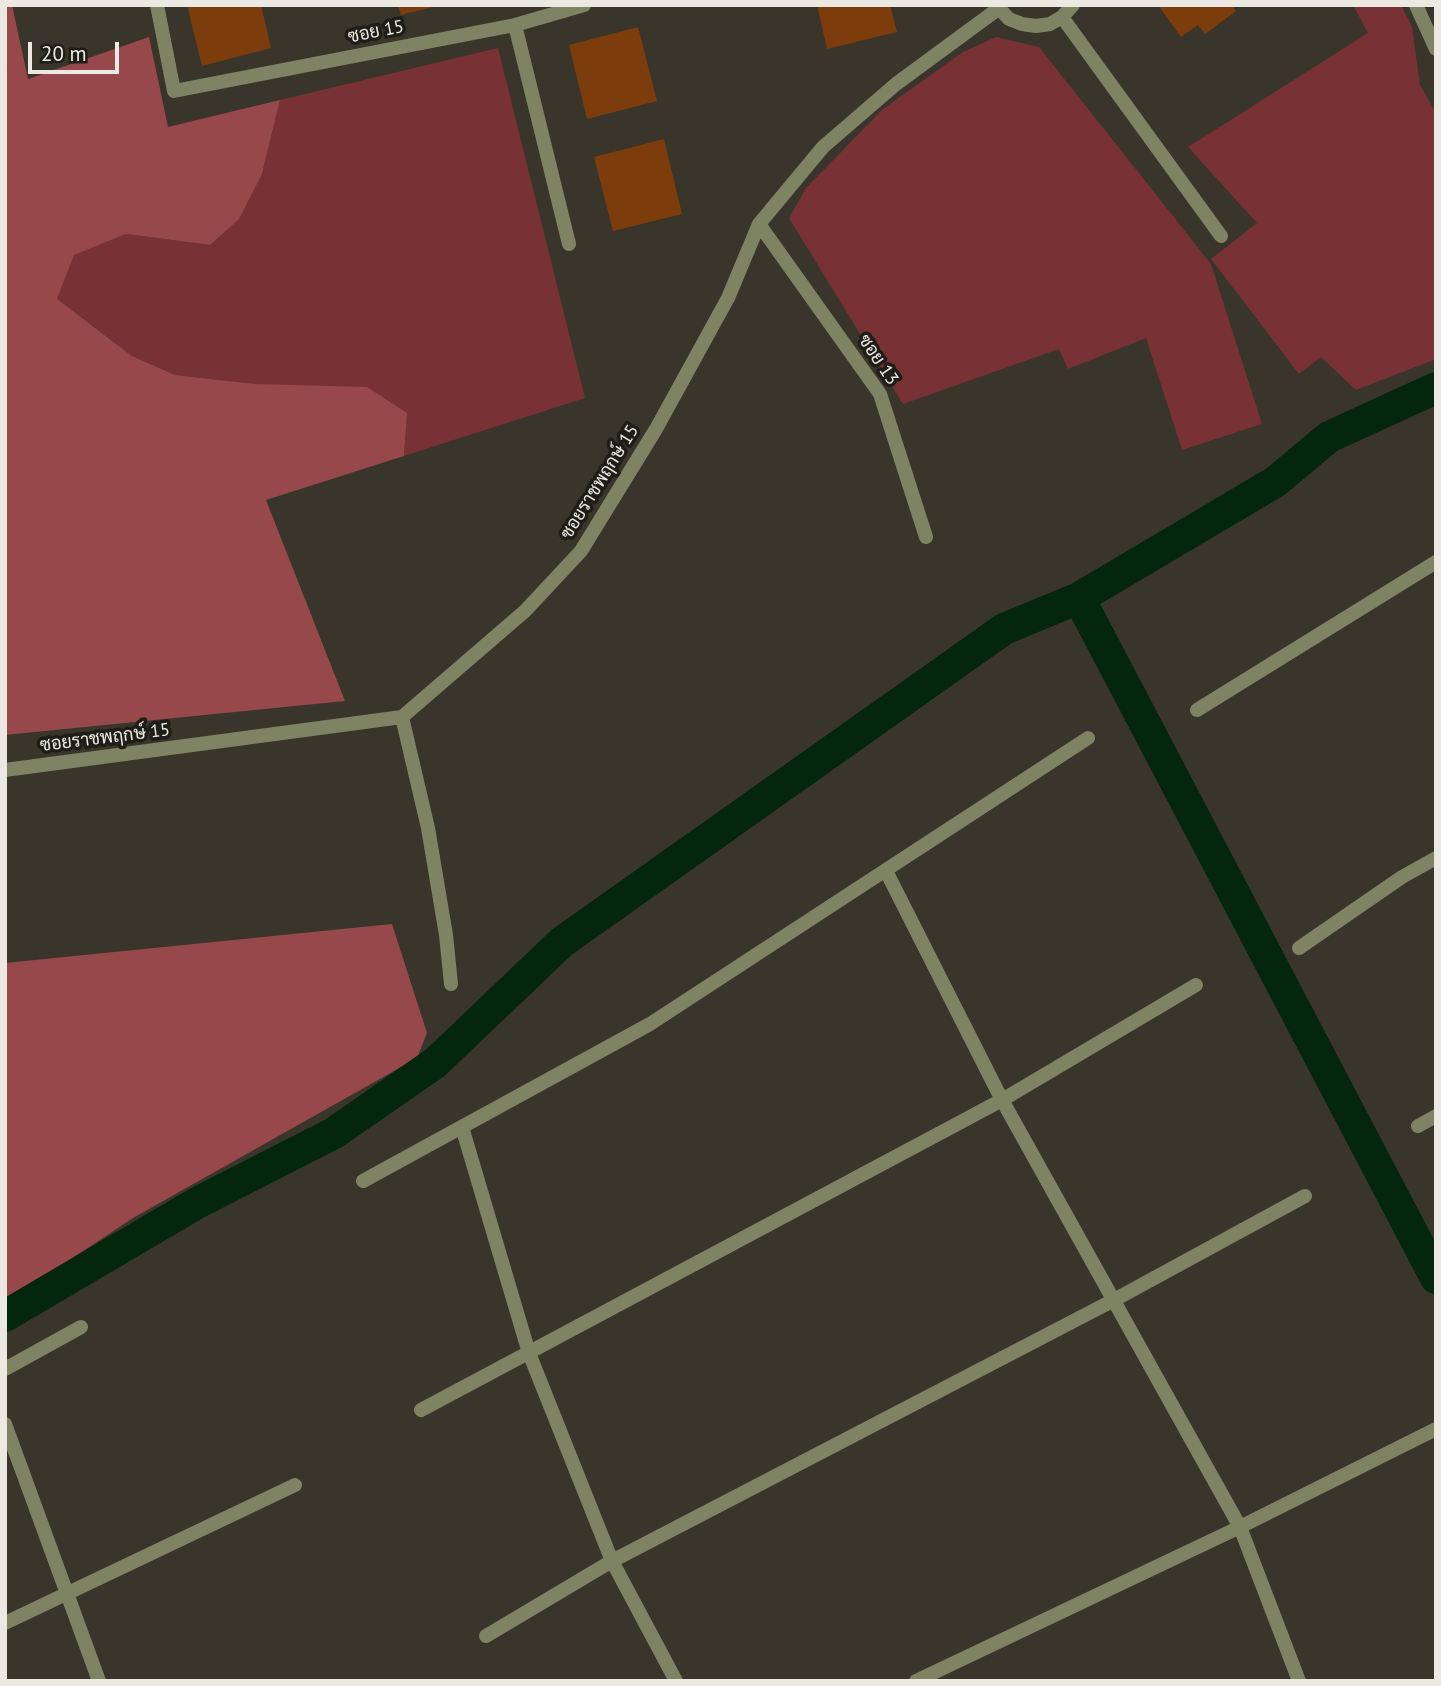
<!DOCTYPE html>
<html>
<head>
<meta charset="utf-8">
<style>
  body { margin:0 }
  #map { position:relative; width:1441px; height:1686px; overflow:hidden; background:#3a352b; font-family:"PT Sans",sans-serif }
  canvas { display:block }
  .frame { position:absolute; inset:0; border:7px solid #ece9e3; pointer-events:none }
  .scale { position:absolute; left:28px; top:42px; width:91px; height:32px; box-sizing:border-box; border:4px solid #ece9e3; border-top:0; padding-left:9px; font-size:21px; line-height:24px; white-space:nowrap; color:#ece9e3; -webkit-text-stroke:5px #1f1d18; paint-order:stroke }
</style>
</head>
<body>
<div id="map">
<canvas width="1441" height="1686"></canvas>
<div class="frame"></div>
<div class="scale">20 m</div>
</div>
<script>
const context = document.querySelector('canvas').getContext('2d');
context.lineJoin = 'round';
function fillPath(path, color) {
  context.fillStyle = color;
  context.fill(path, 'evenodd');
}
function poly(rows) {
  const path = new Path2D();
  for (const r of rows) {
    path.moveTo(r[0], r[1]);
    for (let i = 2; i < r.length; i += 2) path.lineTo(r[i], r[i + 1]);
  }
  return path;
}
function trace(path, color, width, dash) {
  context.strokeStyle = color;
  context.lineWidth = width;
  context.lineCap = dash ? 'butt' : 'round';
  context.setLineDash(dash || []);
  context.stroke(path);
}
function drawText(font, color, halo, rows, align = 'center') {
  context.font = font + ' "PT Sans",Sarabun,sans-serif';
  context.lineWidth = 7;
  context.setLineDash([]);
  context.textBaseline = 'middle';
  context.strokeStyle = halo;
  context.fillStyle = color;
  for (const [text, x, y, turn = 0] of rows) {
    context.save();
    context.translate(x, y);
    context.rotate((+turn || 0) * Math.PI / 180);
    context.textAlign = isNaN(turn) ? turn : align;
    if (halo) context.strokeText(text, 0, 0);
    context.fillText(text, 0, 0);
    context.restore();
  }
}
const green = poly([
  [1353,5,1401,5,1412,27,1420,85,1436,113,1436,359,1356,390,1321,357,1299,374,1211,259,1257,223,1188,147,1368,33],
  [996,37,1039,47,1211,264,1262,424,1182,450,1146,338,1068,369,1059,349,903,404,789,218,806,188,883,109,963,52],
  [498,48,585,398,404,456,407,413,256,384,175,375,132,356,57,299,73,255,126,234,210,245,262,174,280,100]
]);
const forest = poly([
  [12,5,28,79,149,37,168,127,280,100,262,174,239,219,210,245,126,234,74,255,57,299,132,356,175,375,256,384,367,387,407,413,404,456,266,500,345,701,5,735,5,7],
  [392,924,427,1033,417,1058,133,1218,5,1303,5,963]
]);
const canal = poly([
  [1079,598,1436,1278],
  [5,1316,197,1203,334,1133,435,1063,562,942,1004,629,1079,598,1275,482,1329,437,1436,388]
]);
const building = poly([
  [187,5,261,5,271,48,202,66],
  [398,5,437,5,437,6,401,15],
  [817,5,890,5,897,32,827,49],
  [1158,5,1232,5,1236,11,1205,34,1198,25,1181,37],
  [638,27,657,101,587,119,569,45],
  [664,139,682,214,613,231,594,157]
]);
const street = poly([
  [157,5,174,91,515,25,584,5],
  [996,5,1009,19,1022,24,1036,26,1050,24,1062,17,1073,5],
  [1416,5,1436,49],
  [1062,17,1221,236],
  [515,25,569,244],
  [759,224,880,394,926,537],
  [1197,710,1436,562],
  [402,717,428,828,446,935,451,984],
  [5,770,402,717,525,611,581,551,656,429,728,298,759,224,823,147,896,84,998,9],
  [886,871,1002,1100,1240,1527,1299,1681],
  [1299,948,1402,877,1436,858],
  [1418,1126,1436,1116],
  [462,1127,529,1353,612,1561,676,1681],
  [363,1181,650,1024,1088,738],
  [5,1369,81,1327],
  [421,1410,1002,1100,1196,985],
  [5,1424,99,1681],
  [5,1623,295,1485],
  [486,1636,612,1561,1114,1300,1305,1196],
  [916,1681,1240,1527,1436,1429]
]);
const streetNames = [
  ["ซอย 15",376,32,-11],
  ["ซอย 13",878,360,56],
  ["ซอยราชพฤกษ์ 15",600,482,-58],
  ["ซอยราชพฤกษ์ 15",105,738,-7]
];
fillPath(green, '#783135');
fillPath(forest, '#96484b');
trace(canal, '#03260c', 32);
fillPath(building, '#7c3c0c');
trace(street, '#7e8363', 14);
drawText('18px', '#ece9e3', '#1f1d18', streetNames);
</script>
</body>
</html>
